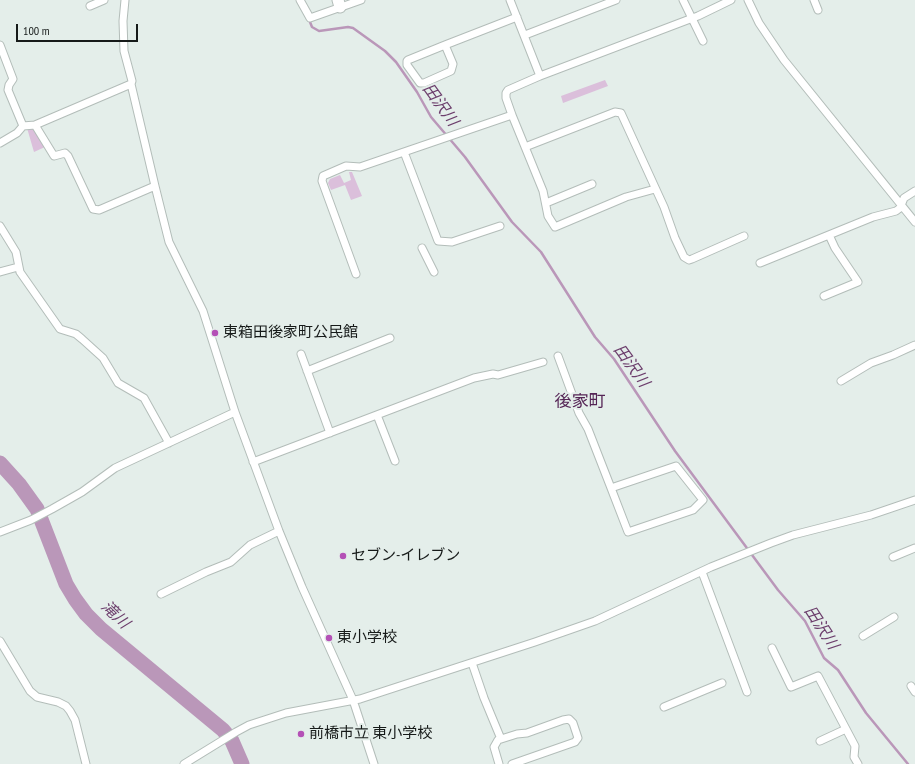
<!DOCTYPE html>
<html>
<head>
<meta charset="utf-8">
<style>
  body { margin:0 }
  #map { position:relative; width:915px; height:764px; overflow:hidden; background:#e4eeea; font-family:"PT Sans Narrow",sans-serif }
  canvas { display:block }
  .scale { position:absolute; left:16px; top:24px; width:122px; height:18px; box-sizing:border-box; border:2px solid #161a19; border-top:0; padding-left:5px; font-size:12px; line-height:14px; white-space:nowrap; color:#161a19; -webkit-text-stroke:3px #e4eeea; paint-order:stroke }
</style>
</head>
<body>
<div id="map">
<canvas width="915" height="764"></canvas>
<div class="scale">100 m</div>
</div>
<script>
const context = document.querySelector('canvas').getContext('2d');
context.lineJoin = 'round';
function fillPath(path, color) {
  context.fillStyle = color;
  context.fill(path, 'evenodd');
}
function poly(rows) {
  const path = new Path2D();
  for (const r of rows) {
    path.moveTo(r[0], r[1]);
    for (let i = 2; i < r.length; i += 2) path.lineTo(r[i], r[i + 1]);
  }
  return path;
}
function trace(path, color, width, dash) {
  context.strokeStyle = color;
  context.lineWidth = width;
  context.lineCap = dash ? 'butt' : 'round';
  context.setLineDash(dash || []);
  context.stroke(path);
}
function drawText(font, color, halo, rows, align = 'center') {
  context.font = font + ' "PT Sans Narrow","Noto Sans JP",sans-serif';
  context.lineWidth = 4;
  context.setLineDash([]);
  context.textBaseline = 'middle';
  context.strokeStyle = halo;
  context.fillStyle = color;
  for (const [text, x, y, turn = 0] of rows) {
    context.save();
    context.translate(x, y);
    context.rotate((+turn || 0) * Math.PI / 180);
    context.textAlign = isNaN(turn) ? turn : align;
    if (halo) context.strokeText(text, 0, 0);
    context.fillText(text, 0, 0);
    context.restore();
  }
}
const green = poly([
  [605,80,608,86,563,103,561,96],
  [27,128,34,128,45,147,34,152],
  [349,172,352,172,362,196,351,200,345,185,331,190,328,183,330,179,340,175,344,183,351,180]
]);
const stream = poly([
  [310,22,312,27,319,31,348,27,353,28,385,51,396,62,417,92,431,117,465,157,512,222,541,252,595,337,614,359,675,451,778,590,805,621,824,658,838,670,866,713,908,764]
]);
const river = poly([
  [0,463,19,484,37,509,66,584,75,599,86,614,101,629,223,730,232,741,242,764]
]);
const street = poly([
  [125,0,123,21,124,51,132,81,131,84,155,186,169,242,203,311,235,412,279,531,302,587,353,700,374,764],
  [300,0,310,18,361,0],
  [510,0,540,76],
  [683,0,703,41],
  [748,0,759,23,784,60,915,222],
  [814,0,818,10],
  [90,6,104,0],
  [525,35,616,0],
  [0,45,13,79,9,85,8,90,23,126],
  [445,45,453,64,451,71,424,83,420,83,407,65,407,61,408,60,445,45,517,17],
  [35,125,54,156,65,153,68,156,93,209,99,210,155,186],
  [0,143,17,133,23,126,35,125,131,84],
  [525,147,615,112,621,113,664,207,675,238,684,257,689,260,692,259,744,236],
  [404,152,438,241,452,242,500,226],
  [655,189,626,197,555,227,548,216,543,191,512,115,506,98,506,93,508,90,540,76,698,16,731,0],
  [546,203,592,184],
  [0,226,16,252,20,272,60,329,76,334,82,339,103,358,118,383,144,398,169,443],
  [422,248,434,272],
  [760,263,873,217,896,211,900,208,904,198,915,191],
  [0,272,18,267],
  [356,274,322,181,323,176,346,166,360,167,512,115],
  [824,296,858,282,835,248,829,235],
  [301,354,330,433],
  [558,356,579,413,588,429,611,488,628,532,693,510,703,500,676,466,611,488],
  [307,371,390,338],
  [841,381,871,363,893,355,915,345],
  [377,415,395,461],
  [253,462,474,378,493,374,498,375,543,362],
  [0,532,31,520,52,509,82,492,115,468,235,412],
  [893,557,915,548],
  [702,572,747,692],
  [161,594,206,572,231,562,250,545,279,531],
  [863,636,894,617],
  [0,641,30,691,37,697,58,702,66,706,70,711,75,720,86,764],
  [772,648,791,687,818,676,855,746,854,757,858,764],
  [472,663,484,698,501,739],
  [911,686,915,692],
  [664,707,722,683],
  [820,741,846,729],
  [184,764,236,732,249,725,286,713,360,699,535,642,595,621,711,567,771,543,793,535,871,515,915,500],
  [499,764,494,747,498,740,517,734,527,733,563,720,569,719,573,723,578,738,575,742,512,764]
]);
const secondary = poly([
  [338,0,340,7]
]);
const markers = [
  [215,333,4,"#b450b6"],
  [343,556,4,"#b450b6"],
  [329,638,4,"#b450b6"],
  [301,734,4,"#b450b6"]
];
const poiNames = [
  ["東箱田後家町公民館",223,333],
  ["セブン-イレブン",351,556],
  ["東小学校",337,638],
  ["前橋市立 東小学校",309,734]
];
const waterNames = [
  ["田沢川",440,105,54],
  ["田沢川",631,366,54],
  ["滝川",115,615,44],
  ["田沢川",821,628,57]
];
const quarterNames = [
  ["後家町",580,402]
];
fillPath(green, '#dbbfdb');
trace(stream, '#ba97b9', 2.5);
trace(river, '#ba97b9', 15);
trace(street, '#b3bdb9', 9);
trace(secondary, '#b3bdb9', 13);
trace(street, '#fff', 7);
trace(secondary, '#fff', 11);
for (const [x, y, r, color] of markers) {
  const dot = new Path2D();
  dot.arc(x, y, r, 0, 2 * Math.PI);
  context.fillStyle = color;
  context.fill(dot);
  trace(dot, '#e4eeea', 1.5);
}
drawText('15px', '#161a19', '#e4eeea', poiNames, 'left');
drawText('italic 16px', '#6c3e6c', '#e4eeea', waterNames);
drawText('17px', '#552556', '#e4eeea', quarterNames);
</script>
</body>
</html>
